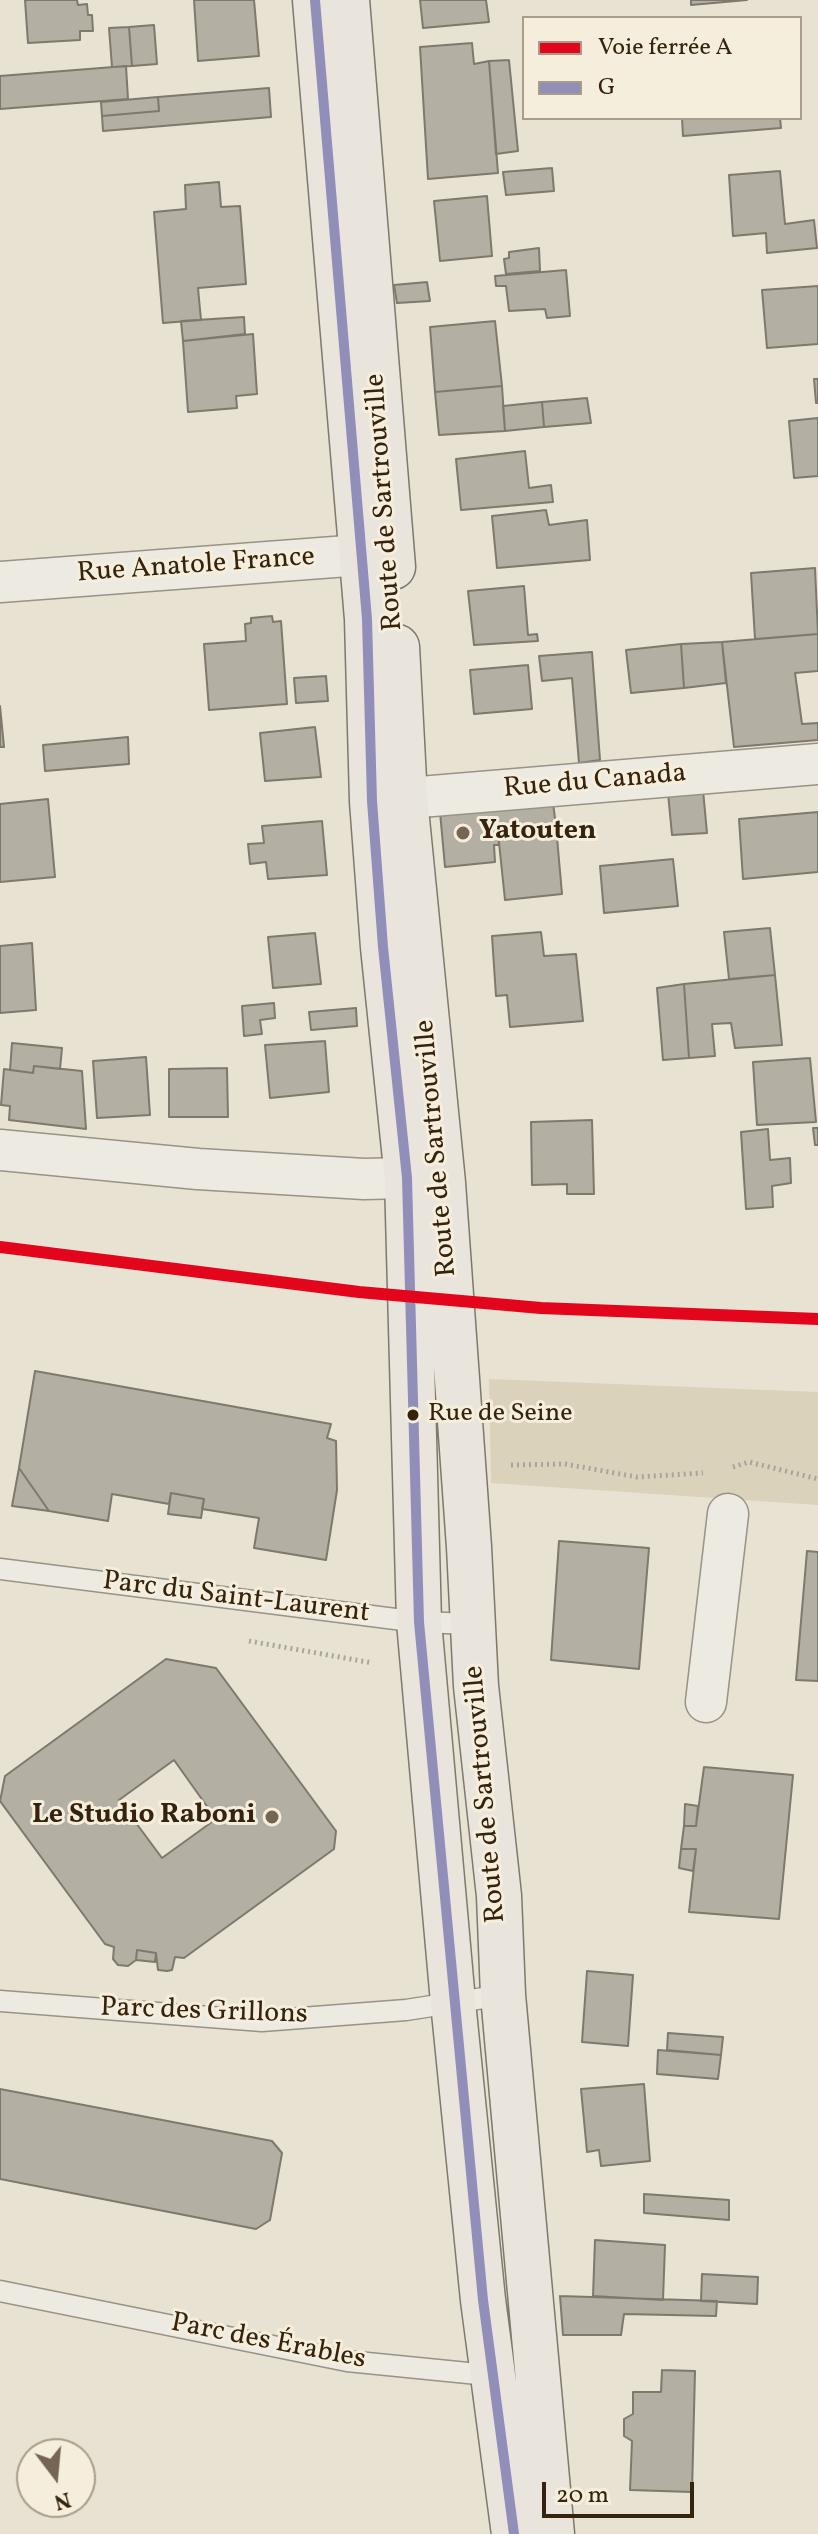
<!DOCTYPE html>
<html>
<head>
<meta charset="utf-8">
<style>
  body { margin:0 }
  #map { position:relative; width:818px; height:2534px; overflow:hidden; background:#e8e2d2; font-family:Vollkorn,serif }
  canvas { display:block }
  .legend { position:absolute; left:522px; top:16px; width:280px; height:104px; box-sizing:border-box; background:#f6eedc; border:2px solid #a99d89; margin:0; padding:10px 14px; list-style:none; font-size:24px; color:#35230d }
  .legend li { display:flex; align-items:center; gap:16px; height:40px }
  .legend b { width:40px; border:2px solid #a99d89 }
  .north { position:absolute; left:16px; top:2438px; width:80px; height:80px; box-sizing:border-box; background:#f6eedc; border:2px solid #a99d89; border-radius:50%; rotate:164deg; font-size:22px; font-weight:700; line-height:32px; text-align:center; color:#35230d }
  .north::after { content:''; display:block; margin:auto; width:28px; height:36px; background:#746652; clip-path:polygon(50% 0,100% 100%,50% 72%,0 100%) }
  .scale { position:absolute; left:542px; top:2482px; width:152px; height:36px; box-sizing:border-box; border:4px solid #35230d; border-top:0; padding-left:10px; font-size:24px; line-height:28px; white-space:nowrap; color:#35230d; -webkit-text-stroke:6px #f6eedc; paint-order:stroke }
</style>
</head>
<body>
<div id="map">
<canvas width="818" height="2534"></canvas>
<ul class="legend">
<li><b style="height:10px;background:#e3051c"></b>Voie ferrée A</li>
<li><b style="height:10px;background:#918fba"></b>G</li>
</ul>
<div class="north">N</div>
<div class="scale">20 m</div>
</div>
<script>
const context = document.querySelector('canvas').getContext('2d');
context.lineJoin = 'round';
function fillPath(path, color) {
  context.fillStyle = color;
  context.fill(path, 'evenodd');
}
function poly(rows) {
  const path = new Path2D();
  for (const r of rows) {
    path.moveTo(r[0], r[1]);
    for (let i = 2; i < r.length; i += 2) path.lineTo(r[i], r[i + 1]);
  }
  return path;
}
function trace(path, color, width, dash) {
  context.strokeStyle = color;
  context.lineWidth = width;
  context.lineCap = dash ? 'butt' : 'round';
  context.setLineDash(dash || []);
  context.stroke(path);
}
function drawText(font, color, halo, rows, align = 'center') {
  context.font = font + ' Vollkorn,serif';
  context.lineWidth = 6;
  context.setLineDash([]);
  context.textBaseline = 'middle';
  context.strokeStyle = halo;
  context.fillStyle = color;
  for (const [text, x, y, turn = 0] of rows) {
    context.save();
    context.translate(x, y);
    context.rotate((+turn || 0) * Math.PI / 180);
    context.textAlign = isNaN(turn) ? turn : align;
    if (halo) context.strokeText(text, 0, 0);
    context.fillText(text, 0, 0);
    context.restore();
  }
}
const green = poly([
  [489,1379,818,1392,818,1505,491,1483]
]);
const building = poly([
  [25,0,77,0,78,5,87,4,88,15,92,15,93,31,80,31,80,40,28,43,25,0],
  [194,0,254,0,259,56,198,61,194,0],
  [420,0,486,0,489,22,423,28,420,0],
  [691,0,747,0,691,5,691,0],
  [154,25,157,64,132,66,129,27,154,25],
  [129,27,132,66,112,67,109,28,129,27],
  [472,43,474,64,489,61,498,173,428,179,420,47,472,43],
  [509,60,518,151,496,154,489,61,509,60],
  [126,66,128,99,0,109,0,76,126,66],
  [269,88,271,117,103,131,102,116,159,111,158,97,269,88],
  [158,97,159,111,102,116,101,102,158,97],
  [682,118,780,118,781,128,683,136,682,118],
  [552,168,554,191,506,195,503,172,552,168],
  [780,171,785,224,814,220,817,248,767,253,766,233,733,236,729,175,780,171],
  [219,182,221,207,240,206,246,284,198,288,201,320,163,323,154,212,186,209,185,185,219,182],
  [487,196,492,256,440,261,434,201,487,196],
  [539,248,540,271,506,274,504,259,509,258,509,252,539,248],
  [566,270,570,316,547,318,545,309,509,311,506,286,496,286,495,276,566,270],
  [427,282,430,301,397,303,394,285,427,282],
  [818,286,818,344,767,348,762,290,818,286],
  [244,317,245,334,183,341,181,321,244,317],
  [495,321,502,386,435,392,430,327,495,321],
  [253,334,257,394,236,396,237,408,188,412,183,341,253,334],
  [814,379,818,379,818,403,816,403,814,379],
  [502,386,505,431,439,435,435,392,502,386],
  [587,398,591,423,544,427,542,402,587,398],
  [542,402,544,427,505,431,503,406,542,402],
  [818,418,818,476,794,478,789,421,818,418],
  [525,451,529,488,551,485,553,502,461,510,456,459,525,451],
  [546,510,549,525,587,520,590,560,497,568,492,516,546,510],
  [815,568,818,634,755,639,751,573,815,568],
  [524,586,528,635,537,634,538,641,474,645,468,591,524,586],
  [272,616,273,622,281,621,287,704,209,710,204,644,246,641,245,624,251,623,251,618,272,616],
  [818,634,818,671,795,673,802,724,818,723,818,740,734,747,722,642,818,634],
  [722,642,726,683,684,688,681,644,722,642],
  [681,644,684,688,631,693,626,650,681,644],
  [592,652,600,760,579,763,572,678,542,681,539,656,592,652],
  [528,665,532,709,474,714,470,670,528,665],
  [326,676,328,701,296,703,294,678,326,676],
  [0,706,4,747,0,747,0,706],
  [315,727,321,777,265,781,260,733,315,727],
  [128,737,129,764,45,771,43,745,128,737],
  [703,790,707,833,672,835,668,793,703,790],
  [48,799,55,877,0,882,0,804,48,799],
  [553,803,556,826,498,833,499,845,494,845,495,862,445,867,440,812,553,803],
  [818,812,818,872,743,879,739,819,818,812],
  [322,821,327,875,268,879,266,862,250,864,248,844,264,843,262,826,322,821],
  [556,826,562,894,505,900,498,833,556,826],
  [673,859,678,906,604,913,600,866,673,859],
  [770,928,775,975,729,979,724,932,770,928],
  [541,932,544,956,576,954,583,1021,510,1027,507,995,496,996,492,936,541,932],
  [315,933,321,984,273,988,268,937,315,933],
  [32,943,36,1010,0,1013,0,946,32,943],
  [775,975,782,1045,735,1048,731,1023,712,1024,715,1056,689,1058,684,984,775,975],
  [684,984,689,1058,663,1060,657,988,684,984],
  [274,1003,275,1018,260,1020,262,1034,244,1036,242,1006,274,1003],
  [356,1008,357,1026,311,1030,309,1012,356,1008],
  [325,1041,329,1092,270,1098,265,1045,325,1041],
  [12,1043,62,1048,60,1069,34,1066,33,1073,10,1070,12,1043],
  [146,1057,150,1115,97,1118,93,1061,146,1057],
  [810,1058,816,1122,757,1125,753,1062,810,1058],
  [34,1066,82,1071,86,1129,9,1120,10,1106,1,1105,4,1069,33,1073,34,1066],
  [227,1068,228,1117,169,1117,169,1069,227,1068],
  [592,1120,594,1194,567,1194,567,1184,532,1185,531,1122,592,1120],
  [813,1128,818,1128,818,1145,815,1145,813,1128],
  [768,1129,770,1160,790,1158,791,1183,772,1186,773,1207,746,1209,741,1132,768,1129],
  [35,1371,331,1424,327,1438,336,1441,337,1490,326,1560,254,1548,259,1518,202,1509,204,1499,171,1493,169,1504,112,1494,108,1521,49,1511,19,1468,35,1371],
  [19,1468,49,1511,12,1506,19,1468],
  [171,1493,204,1499,201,1518,168,1514,171,1493],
  [559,1541,649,1548,639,1669,551,1660,559,1541],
  [807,1551,818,1552,818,1681,796,1680,807,1551],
  [166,1659,216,1668,336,1831,334,1849,184,1958,175,1957,172,1970,167,1971,158,1970,156,1953,137,1950,136,1960,128,1966,118,1965,113,1959,114,1947,105,1944,0,1801,5,1776,166,1659],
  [174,1760,216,1819,162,1858,119,1800,174,1760],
  [704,1767,793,1775,779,1919,689,1912,696,1849,681,1849,684,1826,696,1826,704,1767],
  [685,1804,698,1806,696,1826,684,1826,685,1804],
  [681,1849,696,1849,693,1871,679,1868,681,1849],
  [137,1950,156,1953,155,1962,136,1960,137,1950],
  [587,1971,633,1975,628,2046,582,2042,587,1971],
  [668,2033,723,2037,721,2055,667,2050,668,2033],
  [658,2050,721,2055,718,2079,657,2074,658,2050],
  [644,2084,650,2161,601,2166,599,2150,587,2152,581,2089,644,2084],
  [0,2089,272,2141,282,2153,270,2220,256,2229,0,2179,0,2089],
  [644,2194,729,2200,729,2220,644,2213,644,2194],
  [595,2240,665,2245,663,2300,593,2296,595,2240],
  [702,2274,758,2277,757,2304,701,2301,702,2274],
  [560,2296,717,2301,716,2316,624,2314,621,2335,563,2335,560,2296],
  [662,2370,695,2371,692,2492,630,2490,632,2441,624,2436,624,2419,633,2414,633,2392,661,2392,662,2370]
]);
const path = poly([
  [511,1465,565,1464,637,1477,703,1473],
  [733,1467,749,1462,818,1479],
  [249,1641,373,1663]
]);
const lane = poly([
  [0,1569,419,1622,473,1624],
  [0,2001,262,2021,406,2010,503,1995],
  [0,2291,347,2361,498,2376]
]);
const street = poly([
  [0,582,361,555,392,555],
  [372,801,818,764],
  [0,1150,198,1169,364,1179,407,1178,439,1182],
  [706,1702,728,1514]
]);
const primary = poly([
  [315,0,367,619,372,801,383,947,407,1178,419,1622,453,2002,483,2300,514,2534],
  [347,0,393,567],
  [397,647,405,799,443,1183,469,1547,476,1686,499,1896,503,1995,552,2534]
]);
const bus1 = poly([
  [315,0,367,619,372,801,383,947,407,1178,419,1622,483,2300,514,2534]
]);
const rail1 = poly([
  [0,1247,359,1292,541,1308,818,1319]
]);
const markers = [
  [463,833,8,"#746652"],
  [413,1415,7,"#35230d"],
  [272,1817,8,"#746652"]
];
const busNames = [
  ["Rue de Seine",428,1415]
];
const streetNames = [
  ["Route de Sartrouville",386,502,-94],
  ["Rue Anatole France",196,567,-4],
  ["Rue du Canada",595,783,-5],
  ["Route de Sartrouville",438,1148,-95],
  ["Parc du Saint-Laurent",236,1599,7],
  ["Route de Sartrouville",487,1794,-95],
  ["Parc des Grillons",204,2013,2],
  ["Parc des Érables",268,2343,11]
];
const poiNames = [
  ["Yatouten",479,833],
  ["Le Studio Raboni",256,1817,"right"]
];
fillPath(green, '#dbd2bb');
fillPath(building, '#b4afa3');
trace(building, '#7e786d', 2);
trace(lane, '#989287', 23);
trace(street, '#989287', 43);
trace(primary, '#7e786d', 47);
trace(path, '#aaa59c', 5, [2, 4]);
trace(lane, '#edeae1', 20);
trace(street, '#edeae1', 40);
trace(primary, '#eae5dc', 44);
trace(bus1, '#918fba', 10);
trace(rail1, '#e3051c', 12);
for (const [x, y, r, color] of markers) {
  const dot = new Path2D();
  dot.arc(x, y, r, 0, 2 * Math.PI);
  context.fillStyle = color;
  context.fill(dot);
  trace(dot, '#f6eedc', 3);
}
drawText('26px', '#35230d', '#f6eedc', busNames, 'left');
drawText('28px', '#35230d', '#f6eedc', streetNames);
drawText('bold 28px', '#35230d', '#f6eedc', poiNames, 'left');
</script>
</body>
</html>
